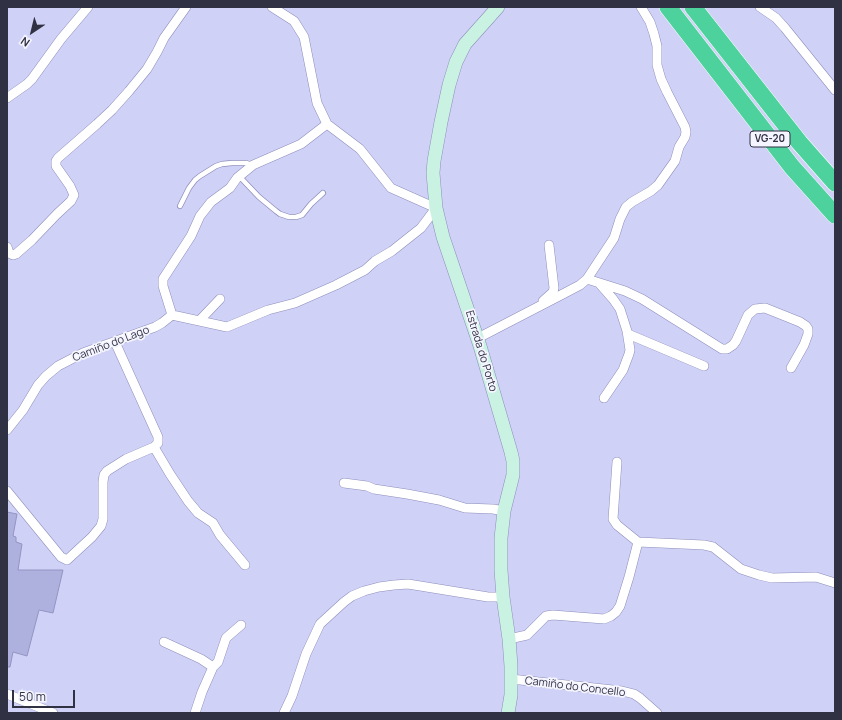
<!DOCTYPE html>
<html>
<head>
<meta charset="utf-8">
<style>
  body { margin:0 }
  #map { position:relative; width:842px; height:720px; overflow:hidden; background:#d0d1f7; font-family:Manrope,sans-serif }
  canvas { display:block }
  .frame { position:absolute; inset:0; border:8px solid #313144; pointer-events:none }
  .north { position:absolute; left:12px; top:12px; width:40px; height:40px; -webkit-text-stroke:3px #f4f5ff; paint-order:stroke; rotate:215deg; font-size:11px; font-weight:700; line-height:16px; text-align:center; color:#313144 }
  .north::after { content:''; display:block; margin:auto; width:14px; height:18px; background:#313144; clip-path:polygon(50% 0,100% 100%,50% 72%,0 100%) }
  .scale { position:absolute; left:12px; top:690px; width:63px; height:18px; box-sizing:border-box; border:2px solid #313144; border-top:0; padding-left:5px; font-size:12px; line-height:14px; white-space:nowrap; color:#313144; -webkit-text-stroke:3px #f4f5ff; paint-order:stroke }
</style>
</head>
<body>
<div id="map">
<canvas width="842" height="720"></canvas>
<div class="frame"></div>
<div class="north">N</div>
<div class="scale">50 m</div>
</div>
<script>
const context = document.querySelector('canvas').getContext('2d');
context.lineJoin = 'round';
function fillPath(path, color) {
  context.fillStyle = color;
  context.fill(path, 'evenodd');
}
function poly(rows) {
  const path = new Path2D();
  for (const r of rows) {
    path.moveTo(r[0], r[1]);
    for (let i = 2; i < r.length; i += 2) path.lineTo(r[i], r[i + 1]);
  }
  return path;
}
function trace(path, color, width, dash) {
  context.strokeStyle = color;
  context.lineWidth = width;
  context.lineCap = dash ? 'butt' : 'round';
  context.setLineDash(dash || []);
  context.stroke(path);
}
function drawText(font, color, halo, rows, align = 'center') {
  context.font = font + ' Manrope,sans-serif';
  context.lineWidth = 3.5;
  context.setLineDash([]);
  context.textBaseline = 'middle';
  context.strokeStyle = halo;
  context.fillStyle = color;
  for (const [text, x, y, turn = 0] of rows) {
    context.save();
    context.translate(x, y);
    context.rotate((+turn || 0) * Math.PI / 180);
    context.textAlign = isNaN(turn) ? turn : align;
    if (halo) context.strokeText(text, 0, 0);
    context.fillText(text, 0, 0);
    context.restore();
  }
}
const building = poly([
  [7,512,17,514,13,536,16,537,16,542,22,544,18,570,63,570,53,613,39,610,27,656,13,652,10,667,7,667,7,512]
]);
const lane = poly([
  [239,176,259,197,276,211,280,214,289,217,296,217,302,215,311,204,323,193],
  [180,206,189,188,195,180,200,176,216,166,222,164,232,163,246,163,252,165]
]);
const street = poly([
  [760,7,776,18,785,28,835,90],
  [7,98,27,84,32,79,61,39,88,7],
  [7,247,9,253,13,255,16,254,32,240,57,214,71,201,74,195,70,186,56,166,56,161,58,158,97,124,112,110,129,91,147,69,157,52,164,38,186,7],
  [587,279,625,291,642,299,722,349,727,349,733,345,736,341,748,315,755,309,765,308,800,322,806,326,808,329,808,334,804,345,791,368],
  [599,283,613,299,620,309,627,331,630,350,629,354,623,370,604,398],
  [543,301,553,292,554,288,549,245],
  [172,315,227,327,268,310,295,303,336,285,365,270,375,261,392,251,421,228,436,208,391,188,360,149,327,124,317,103,304,37,294,21,272,7],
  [172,315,163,286,163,279,191,236,200,216,211,202,230,188,237,178,253,165,301,144,327,124],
  [199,321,220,299],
  [628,334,704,366],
  [478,338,561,295,580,285,587,279,614,238,620,219,626,207,632,202,651,191,658,185,675,161,679,147,685,137,686,132,685,127,667,92,661,79,657,65,657,46,654,34,650,22,641,7],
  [7,430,23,410,38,385,46,376,58,366,83,353,155,327,162,323,172,315],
  [154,447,170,474,188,501,198,513,213,523,220,535,245,565],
  [617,462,613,519,617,525,638,542,704,545,713,547,741,569,759,575,772,578,816,577,835,583],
  [344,483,367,486,374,489,407,494,439,500,465,508,493,509,504,511],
  [7,491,61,557,67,560,92,537,101,526,103,519,103,482,104,475,107,471,126,459,154,447,158,443,158,437,115,342],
  [509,639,527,635,546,616,553,615,604,619,611,616,616,612,620,606,629,577,638,542],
  [164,642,201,659,213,667,202,692,195,713],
  [213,667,218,662,226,638,241,625],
  [511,679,622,691,634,694,640,698,657,713],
  [7,694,53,713],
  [284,713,292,696,306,654,320,624,344,602,352,596,364,591,379,587,394,585,408,584,488,597,503,597]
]);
const secondary = poly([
  [498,7,465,44,456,62,449,85,441,122,434,161,433,173,436,208,443,237,480,346,511,452,513,461,513,475,504,511,501,538,501,570,503,597,509,639,511,666,511,695,508,713]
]);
const highway = poly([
  [668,7,792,167,835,215],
  [693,7,799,142,835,183]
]);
const shields = [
  [770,139,40]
];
const shieldNames = [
  ["VG-20",770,139]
];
const streetNames = [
  ["Camiño do Lago",111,344,-21],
  ["Estrada do Porto",481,351,73],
  ["Camiño do Concello",575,687,7]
];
fillPath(building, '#aeb0de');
trace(building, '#9394c1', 1);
trace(lane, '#8d8ebb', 6);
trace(street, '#8d8ebb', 10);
trace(secondary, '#8d8ebb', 14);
trace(highway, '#fff', 18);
trace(lane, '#fff', 4.5);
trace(street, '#fff', 9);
trace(secondary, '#caf2e2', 13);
trace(highway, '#4ed29d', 17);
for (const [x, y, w] of shields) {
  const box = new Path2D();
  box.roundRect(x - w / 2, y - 8, w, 16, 3);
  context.fillStyle = '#f4f5ff';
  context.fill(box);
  trace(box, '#313144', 1);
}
drawText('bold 10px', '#313144', null, shieldNames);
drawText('11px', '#313144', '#f4f5ff', streetNames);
</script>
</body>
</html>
